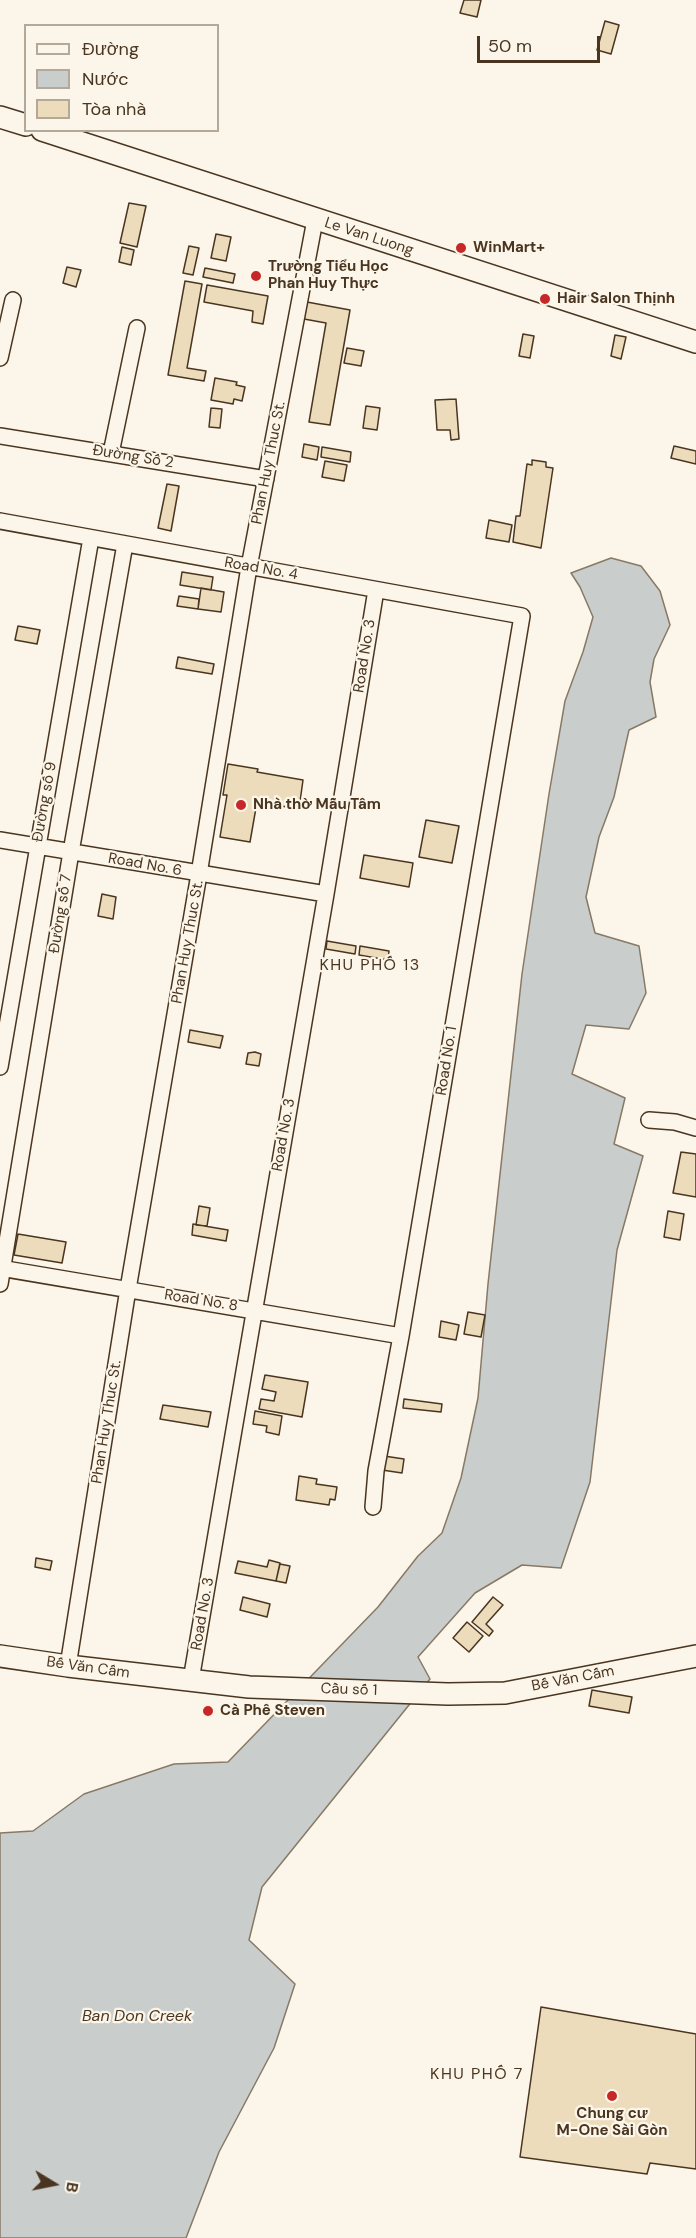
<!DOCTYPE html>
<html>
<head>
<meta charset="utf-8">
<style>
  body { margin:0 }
  #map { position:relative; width:696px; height:2238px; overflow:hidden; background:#fbf6e9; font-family:"DM Sans",sans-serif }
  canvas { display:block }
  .legend { position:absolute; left:24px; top:24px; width:195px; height:108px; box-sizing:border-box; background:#fbf6e9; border:2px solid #b4a999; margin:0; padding:8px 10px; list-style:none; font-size:18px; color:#4a3520 }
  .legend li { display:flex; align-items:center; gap:12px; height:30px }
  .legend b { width:30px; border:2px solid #b4a999 }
  .north { position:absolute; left:24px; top:2154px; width:60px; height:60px; -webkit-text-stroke:4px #fbf6e9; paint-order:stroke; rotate:100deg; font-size:16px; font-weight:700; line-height:24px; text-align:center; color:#4a3520 }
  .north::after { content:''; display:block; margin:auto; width:21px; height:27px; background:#4a3520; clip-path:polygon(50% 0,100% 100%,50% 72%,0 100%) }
  .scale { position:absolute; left:477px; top:36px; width:123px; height:27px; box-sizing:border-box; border:3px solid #4a3520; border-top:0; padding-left:8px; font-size:18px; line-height:21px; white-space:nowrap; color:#4a3520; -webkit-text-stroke:4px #fbf6e9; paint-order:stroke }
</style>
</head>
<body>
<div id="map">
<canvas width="696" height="2238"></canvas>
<ul class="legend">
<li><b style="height:8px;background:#fbf6e9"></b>Đường</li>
<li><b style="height:16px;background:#c9cecd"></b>Nước</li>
<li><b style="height:16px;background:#ecdcbc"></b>Tòa nhà</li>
</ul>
<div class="north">B</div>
<div class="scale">50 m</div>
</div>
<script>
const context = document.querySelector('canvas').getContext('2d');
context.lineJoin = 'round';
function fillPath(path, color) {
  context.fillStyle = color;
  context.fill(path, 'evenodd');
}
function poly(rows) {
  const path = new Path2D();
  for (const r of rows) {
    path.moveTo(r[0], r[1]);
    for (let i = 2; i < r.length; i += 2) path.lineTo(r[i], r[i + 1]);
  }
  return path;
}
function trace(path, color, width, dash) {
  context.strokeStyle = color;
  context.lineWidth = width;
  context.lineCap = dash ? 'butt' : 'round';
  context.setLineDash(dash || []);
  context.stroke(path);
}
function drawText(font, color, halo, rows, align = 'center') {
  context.font = font + ' "DM Sans",sans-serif';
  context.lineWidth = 4.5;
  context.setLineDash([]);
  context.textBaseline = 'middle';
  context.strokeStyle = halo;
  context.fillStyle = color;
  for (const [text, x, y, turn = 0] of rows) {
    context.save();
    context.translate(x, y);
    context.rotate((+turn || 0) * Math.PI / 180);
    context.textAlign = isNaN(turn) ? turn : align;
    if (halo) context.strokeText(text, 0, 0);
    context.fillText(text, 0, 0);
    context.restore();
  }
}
const water = poly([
  [611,558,641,566,660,591,670,625,654,659,650,682,656,717,629,730,614,797,599,837,586,897,595,933,639,946,646,993,629,1029,586,1025,572,1074,625,1098,614,1144,643,1156,617,1250,590,1482,561,1568,522,1565,475,1593,418,1657,430,1679,262,1887,249,1940,295,1984,274,2048,219,2152,186,2238,0,2238,0,1833,33,1831,84,1794,174,1764,228,1762,378,1607,418,1556,442,1533,461,1478,478,1398,488,1284,522,974,549,794,565,701,583,652,593,617,580,587,571,573,611,558]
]);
const building = poly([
  [464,0,481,0,477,17,460,13,464,0],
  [605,21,619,25,611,54,597,50,605,21],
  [129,203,146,206,137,247,120,243,129,203],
  [216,234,231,237,226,261,211,258,216,234],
  [189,246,199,248,193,275,183,273,189,246],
  [122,247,134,250,131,265,119,262,122,247],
  [67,267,81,270,76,287,63,283,67,267],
  [205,268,235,274,233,283,203,277,205,268],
  [185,281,202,284,187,368,206,371,204,381,168,375,185,281],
  [207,285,268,296,263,324,252,322,253,311,204,302,207,285],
  [307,302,350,310,330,425,309,422,326,323,304,319,307,302],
  [523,334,534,336,530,358,519,356,523,334],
  [615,335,626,337,621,359,611,356,615,335],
  [347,348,364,351,361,366,344,363,347,348],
  [215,378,237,382,236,385,245,387,242,401,234,399,233,404,211,400,215,378],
  [456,399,459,439,451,440,450,430,437,430,435,400,456,399],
  [366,406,380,408,377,430,363,428,366,406],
  [211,408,222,409,220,428,209,427,211,408],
  [304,444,319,447,317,460,302,457,304,444],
  [674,446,696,451,696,464,671,458,674,446],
  [322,447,351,452,350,462,321,457,322,447],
  [532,460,546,462,546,467,553,468,541,548,513,542,516,516,520,516,527,464,532,465,532,460],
  [325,461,347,465,344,481,322,477,325,461],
  [167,484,179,486,171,531,158,528,167,484],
  [489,520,512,525,509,542,486,538,489,520],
  [182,572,213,577,211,590,180,585,182,572],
  [201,588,224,592,221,612,198,609,201,588],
  [179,596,199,599,198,609,177,606,179,596],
  [18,626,40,630,37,644,15,640,18,626],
  [178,657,214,664,212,674,176,668,178,657],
  [228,764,258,769,257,772,303,780,299,809,257,802,250,842,220,837,227,795,223,795,228,764],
  [426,820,459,826,452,863,419,857,426,820],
  [364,855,413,863,409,887,360,878,364,855],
  [102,894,116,897,113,919,98,916,102,894],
  [327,941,356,946,355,954,326,949,327,941],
  [360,946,389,951,388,960,359,955,360,946],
  [190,1030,223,1036,220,1048,188,1042,190,1030],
  [255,1052,261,1054,259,1066,246,1064,248,1053,255,1052],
  [681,1152,696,1154,696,1197,673,1193,681,1152],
  [199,1206,210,1208,207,1226,196,1225,199,1206],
  [668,1211,684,1214,680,1240,664,1237,668,1211],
  [193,1224,228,1230,226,1241,192,1235,193,1224],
  [18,1234,66,1242,62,1263,14,1255,18,1234],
  [468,1312,485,1315,481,1337,464,1334,468,1312],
  [441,1321,459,1325,456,1340,439,1337,441,1321],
  [265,1375,308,1382,302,1417,259,1409,261,1399,274,1401,276,1392,262,1389,265,1375],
  [404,1399,442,1404,441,1412,403,1408,404,1399],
  [163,1405,211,1412,208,1427,160,1419,163,1405],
  [255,1411,282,1416,279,1435,266,1432,267,1426,253,1424,255,1411],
  [384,1456,404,1459,402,1473,382,1470,384,1456],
  [299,1476,317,1479,316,1484,337,1487,335,1500,330,1499,329,1505,296,1500,299,1476],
  [36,1558,52,1561,50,1570,35,1567,36,1558],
  [269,1560,280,1563,276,1581,235,1573,238,1561,267,1567,269,1560],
  [280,1564,290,1566,286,1583,276,1581,280,1564],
  [243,1597,270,1604,267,1617,240,1610,243,1597],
  [493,1597,503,1605,486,1624,493,1631,489,1636,472,1622,493,1597],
  [467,1622,483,1636,469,1652,453,1638,467,1622],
  [592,1690,632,1697,629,1713,589,1706,592,1690],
  [541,2007,696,2034,696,2169,650,2163,647,2174,520,2157,541,2007]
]);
const street = poly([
  [0,358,13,300],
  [0,436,266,479],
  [111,453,137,328],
  [0,521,522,616,401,1336,376,1471,373,1507],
  [0,840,326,894],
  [0,1067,91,538],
  [649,1120,675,1122,696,1128],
  [0,1268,401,1336],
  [0,1284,71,852,125,544],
  [68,1666,128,1289,199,874,249,567,315,220],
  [191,1680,326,894,376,590]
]);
const secondary = poly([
  [0,117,26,125],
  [42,130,696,342],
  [0,1656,68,1666,249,1687,448,1694,505,1693,696,1656]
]);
const markers = [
  [461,248,6,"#c62828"],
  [256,276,6,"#c62828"],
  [545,299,6,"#c62828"],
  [241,805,6,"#c62828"],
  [208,1711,6,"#c62828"],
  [612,2096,6,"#c62828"]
];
const streetNames = [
  ["Le Van Luong",369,237,18],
  ["Đường Số 2",133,457,9],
  ["Phan Huy Thuc St.",269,463,-79],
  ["Road No. 4",261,569,10],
  ["Road No. 3",365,656,-81],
  ["Đường số 9",45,802,-80],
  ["Road No. 6",145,865,10],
  ["Đường số 7",61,914,-81],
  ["Phan Huy Thuc St.",188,942,-80],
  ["Road No. 1",447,1061,-81],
  ["Road No. 3",284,1135,-80],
  ["Road No. 8",201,1301,9],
  ["Phan Huy Thuc St.",107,1422,-81],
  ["Road No. 3",203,1614,-80],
  ["Bế Văn Cấm",88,1668,8],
  ["Bế Văn Cấm",573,1679,-11],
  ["Cầu số 1",349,1690,2]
];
const poiNames = [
  ["WinMart+",473,248],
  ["Trường Tiểu Học",268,267],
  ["Phan Huy Thực",268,284],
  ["Hair Salon Thịnh",557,299],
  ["Nhà thờ Mẫu Tâm",253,805],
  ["Cà Phê Steven",220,1711],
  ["Chung cư",612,2114,"center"],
  ["M-One Sài Gòn",612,2131,"center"]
];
const neighbourhoodNames = [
  ["KHU PHỐ 13",370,966],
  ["KHU PHỐ 7",477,2075]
];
const waterNames = [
  ["Ban Don Creek",137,2017]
];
fillPath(water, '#c9cecd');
trace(water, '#887966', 1.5);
fillPath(building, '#ecdcbc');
trace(building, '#4a3520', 1.5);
trace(street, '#4a3520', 18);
trace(secondary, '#4a3520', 24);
trace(street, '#fbf6e9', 15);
trace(secondary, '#fbf6e9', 21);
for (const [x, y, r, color] of markers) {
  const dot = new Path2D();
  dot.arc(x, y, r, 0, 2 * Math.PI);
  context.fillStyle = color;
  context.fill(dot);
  trace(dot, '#fbf6e9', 2);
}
drawText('15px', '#4a3520', '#fbf6e9', streetNames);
drawText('bold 15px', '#4a3520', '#fbf6e9', poiNames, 'left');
context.letterSpacing = '1.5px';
drawText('16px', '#4a3520', '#fbf6e9', neighbourhoodNames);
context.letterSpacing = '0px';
drawText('italic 16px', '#4a3520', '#fbf6e9', waterNames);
</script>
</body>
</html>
